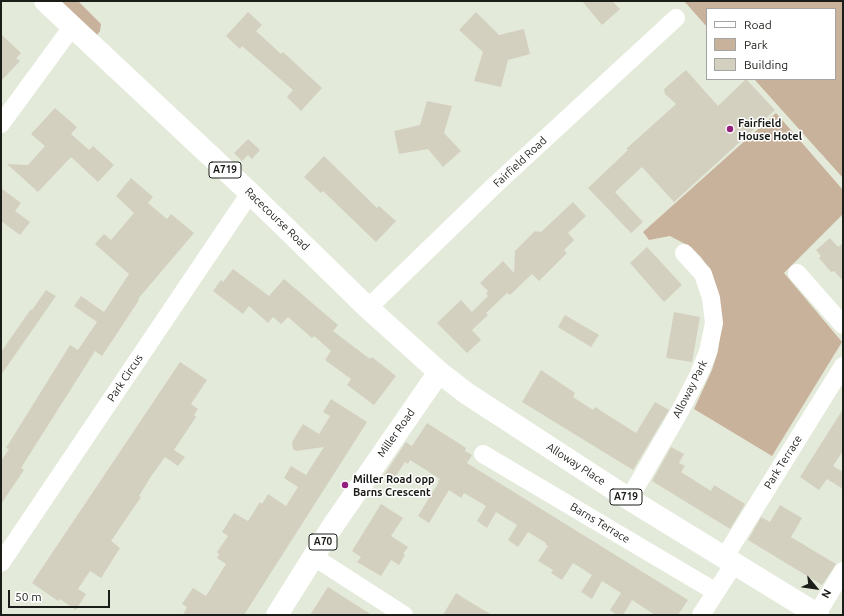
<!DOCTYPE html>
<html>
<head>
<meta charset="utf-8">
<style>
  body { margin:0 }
  #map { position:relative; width:844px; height:616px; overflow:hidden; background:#e3ead9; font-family:Ubuntu,sans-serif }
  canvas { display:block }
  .frame { position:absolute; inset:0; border:2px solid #1b1e18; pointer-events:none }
  .legend { position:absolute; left:706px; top:8px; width:130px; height:72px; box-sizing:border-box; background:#fff; border:1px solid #a4a5a3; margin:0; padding:5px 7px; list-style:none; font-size:12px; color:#1b1e18 }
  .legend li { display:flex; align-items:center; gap:8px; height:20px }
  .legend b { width:20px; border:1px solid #a4a5a3 }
  .north { position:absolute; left:796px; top:568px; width:40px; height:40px; -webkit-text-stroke:3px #fff; paint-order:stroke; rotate:119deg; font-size:11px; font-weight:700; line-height:16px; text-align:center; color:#1b1e18 }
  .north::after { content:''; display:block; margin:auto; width:14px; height:18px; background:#1b1e18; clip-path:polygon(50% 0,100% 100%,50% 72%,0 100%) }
  .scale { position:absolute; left:8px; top:590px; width:102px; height:18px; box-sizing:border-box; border:2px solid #1b1e18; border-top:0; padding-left:5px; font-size:12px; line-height:14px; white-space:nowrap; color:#1b1e18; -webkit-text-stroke:3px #fff; paint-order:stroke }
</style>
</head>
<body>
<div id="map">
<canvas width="844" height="616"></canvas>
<div class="frame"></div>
<ul class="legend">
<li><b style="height:5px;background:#fff"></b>Road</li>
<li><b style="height:11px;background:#c9b29b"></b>Park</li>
<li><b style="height:11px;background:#d4d0c0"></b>Building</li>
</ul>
<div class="north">N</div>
<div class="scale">50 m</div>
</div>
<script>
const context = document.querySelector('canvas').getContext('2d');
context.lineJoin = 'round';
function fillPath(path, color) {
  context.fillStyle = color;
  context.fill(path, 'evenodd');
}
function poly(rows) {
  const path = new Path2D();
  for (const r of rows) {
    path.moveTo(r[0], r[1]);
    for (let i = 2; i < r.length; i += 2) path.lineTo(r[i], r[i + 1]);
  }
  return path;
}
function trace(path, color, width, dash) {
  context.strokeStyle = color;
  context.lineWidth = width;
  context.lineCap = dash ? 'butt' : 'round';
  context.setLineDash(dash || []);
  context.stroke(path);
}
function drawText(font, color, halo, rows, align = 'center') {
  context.font = font + ' Ubuntu,sans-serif';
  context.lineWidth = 3;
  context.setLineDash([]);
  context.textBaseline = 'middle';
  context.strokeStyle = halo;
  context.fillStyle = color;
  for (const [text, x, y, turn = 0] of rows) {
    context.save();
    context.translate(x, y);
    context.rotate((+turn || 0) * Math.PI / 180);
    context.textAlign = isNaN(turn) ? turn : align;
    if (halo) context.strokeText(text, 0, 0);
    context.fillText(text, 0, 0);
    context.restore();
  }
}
const green = poly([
  [56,1,78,1,101,24,100,31,95,38],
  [684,1,843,1,843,178,754,79,835,79,835,9,707,9,707,27],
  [776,113,843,190,843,214,784,273,842,342,772,456,694,409,712,370,718,351,721,329,709,269,701,257,691,247,670,236,649,240,643,232]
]);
const building = poly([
  [582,1,612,1,620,9,602,25],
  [248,12,262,25,256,31,281,54,283,52,322,88,301,111,287,97,293,90,242,46,240,49,226,36],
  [476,12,499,35,524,29,530,54,508,60,501,87,474,81,483,52,459,30],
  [1,34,21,53,16,58,20,61,1,81],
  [686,70,718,106,746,79,775,110,674,202,642,167,615,192,643,222,631,233,588,188,628,150,626,149,676,104,665,94,664,89],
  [427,101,452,106,444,133,461,151,443,167,428,149,399,154,394,131,420,125],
  [55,108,77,127,71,134,89,150,93,146,114,165,98,182,71,157,38,192,7,164,28,165,45,146,31,134],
  [248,139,260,150,252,159,248,155,242,161,234,153],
  [324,156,377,208,379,206,396,221,376,242,323,191,321,193,304,177],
  [131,178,153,197,148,203,167,219,171,214,194,233,138,299,139,300,102,356,95,351,21,468,24,470,1,504,1,461,9,449,6,448,70,345,78,350,97,322,74,306,81,296,104,312,129,274,95,244,104,234,111,240,134,213,116,196],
  [1,188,21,203,15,211,30,222,20,235,1,221],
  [573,202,586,216,568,233,574,240,564,250,567,253,539,281,532,274,510,295,507,293,486,313,488,315,472,330,481,340,467,353,437,323,461,300,472,312,488,296,486,293,488,291,480,283,503,261,514,273,515,251,535,231,541,232],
  [830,238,838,247,843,243,843,281,834,271,831,272,819,258,821,256,816,250],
  [647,247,682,285,664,302,630,263],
  [233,269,269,296,284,279,338,325,333,331,370,359,372,357,396,376,374,405,347,385,351,379,325,360,331,351,314,336,312,338,288,317,281,324,273,317,268,323,249,306,243,314,213,291,221,280,223,282],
  [46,290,56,296,1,375,1,352,31,309,32,310],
  [674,312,700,317,692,362,666,358],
  [565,315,599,335,591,347,558,327],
  [180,362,207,380,191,404,198,409,194,415,196,417,174,450,185,457,178,466,165,457,152,475,139,496,141,497,111,541,120,548,101,578,90,571,78,589,86,594,76,610,60,599,58,601,32,583],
  [541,370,575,393,573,397,593,410,595,407,636,433,655,402,669,410,633,470,522,402],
  [331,399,367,422,244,615,183,615,187,607,182,604,193,588,206,596,226,564,217,558,219,554,217,552,228,536,222,532,234,513,248,521,260,502,262,504,268,494,286,506,298,487,284,478,291,466,306,475,324,447,296,451,293,449,292,442,303,424,319,434,330,416,323,412],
  [843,409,843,451,833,466,843,472,843,489,827,479,819,490,800,477],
  [427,423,466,448,465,451,472,455,467,463,688,600,678,615,655,615,632,600,623,615,617,615,610,610,621,593,602,581,592,599,581,592,592,575,573,563,562,580,551,573,553,570,538,561,548,546,545,544,546,543,528,532,518,547,508,540,517,525,496,512,487,528,477,521,486,506,464,493,461,498,449,490,429,523,418,516,439,482,438,481,440,479,410,460,408,464,405,462,393,480,384,475,406,442,412,446],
  [671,447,684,454,679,463,685,466,681,472,711,491,714,485,745,504,730,529,652,481],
  [381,504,403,518,391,536,408,547,403,554,405,555,399,565,391,560,381,576,357,562,361,557,352,551],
  [780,505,802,518,791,537,836,564,822,585,748,540,761,517,770,522],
  [328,587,372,615,310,615],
  [456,593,462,597,492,615,443,615]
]);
const minor = poly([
  [1,124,72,27],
  [797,273,843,325],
  [368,308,496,184,676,18],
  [483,454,716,592],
  [629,499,680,411,699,374,708,352,714,323,711,298,703,274,684,253],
  [314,557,404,615],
  [724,558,843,366],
  [1,563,250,193],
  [817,614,843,571],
  [701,615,734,564]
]);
const major = poly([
  [45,1,250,193,368,308,439,372,466,393,629,499,818,615],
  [277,615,332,527,439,372]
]);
const markers = [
  [730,129,4,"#941f7d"],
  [345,485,4,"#941f7d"]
];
const shields = [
  [225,170,32],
  [626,497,32],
  [323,542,28]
];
const shieldNames = [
  ["A719",225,170],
  ["A719",626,497],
  ["A70",323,542]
];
const poiNames = [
  ["Fairfield",738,123],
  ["House Hotel",738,136],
  ["Miller Road opp",353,479],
  ["Barns Crescent",353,492]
];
const streetNames = [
  ["Fairfield Road",520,162,-43],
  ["Racecourse Road",277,219,44],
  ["Park Circus",125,378,-56],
  ["Alloway Park",690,389,-63],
  ["Miller Road",396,433,-55],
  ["Park Terrace",783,462,-58],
  ["Alloway Place",576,464,33],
  ["Barns Terrace",600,523,31]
];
fillPath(green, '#c9b29b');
fillPath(building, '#d4d0c0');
trace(minor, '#fff', 18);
trace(major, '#fff', 22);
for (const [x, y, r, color] of markers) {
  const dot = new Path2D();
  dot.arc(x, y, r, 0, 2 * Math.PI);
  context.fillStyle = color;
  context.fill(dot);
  trace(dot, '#fff', 1.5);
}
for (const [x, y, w] of shields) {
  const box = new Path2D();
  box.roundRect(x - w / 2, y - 8, w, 16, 3);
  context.fillStyle = '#fff';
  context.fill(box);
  trace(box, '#1b1e18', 1);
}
drawText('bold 10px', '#1b1e18', null, shieldNames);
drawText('bold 11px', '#1b1e18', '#fff', poiNames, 'left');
drawText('11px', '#1b1e18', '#fff', streetNames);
</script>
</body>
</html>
